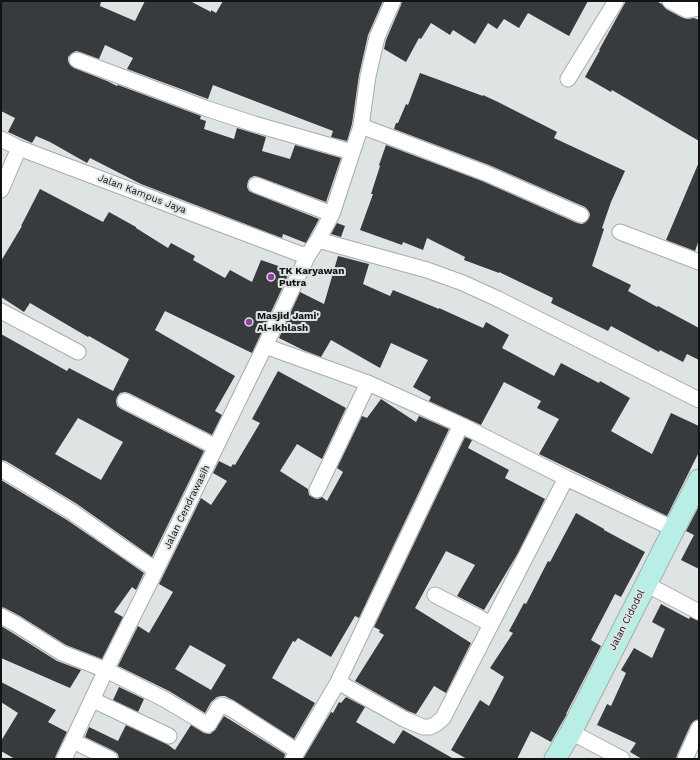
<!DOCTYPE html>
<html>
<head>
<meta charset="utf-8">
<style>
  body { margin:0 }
  #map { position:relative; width:700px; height:760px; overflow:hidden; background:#dee3e4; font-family:"Work Sans",sans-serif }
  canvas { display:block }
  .frame { position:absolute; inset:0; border:2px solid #121414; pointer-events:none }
</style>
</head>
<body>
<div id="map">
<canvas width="700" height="760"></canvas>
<div class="frame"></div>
</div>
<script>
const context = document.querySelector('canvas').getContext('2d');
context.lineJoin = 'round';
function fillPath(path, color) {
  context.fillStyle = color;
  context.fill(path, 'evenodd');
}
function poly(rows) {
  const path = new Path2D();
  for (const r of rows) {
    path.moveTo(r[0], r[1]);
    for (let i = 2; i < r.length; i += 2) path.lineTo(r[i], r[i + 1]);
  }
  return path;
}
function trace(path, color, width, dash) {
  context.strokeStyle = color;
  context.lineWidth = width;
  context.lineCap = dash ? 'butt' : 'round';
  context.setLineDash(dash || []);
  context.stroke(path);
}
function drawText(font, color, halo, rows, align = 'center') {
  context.font = font + ' "Work Sans",sans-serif';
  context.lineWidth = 4;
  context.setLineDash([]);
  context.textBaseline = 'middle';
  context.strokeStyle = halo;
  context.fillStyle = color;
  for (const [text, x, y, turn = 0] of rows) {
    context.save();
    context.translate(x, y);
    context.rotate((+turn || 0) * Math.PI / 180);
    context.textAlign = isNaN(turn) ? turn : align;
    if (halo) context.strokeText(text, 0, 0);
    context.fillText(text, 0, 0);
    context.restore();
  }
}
const building = poly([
  [1,1,101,1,100,6,135,21,145,1,190,1,211,12,211,10,216,13,223,1,383,1,368,35,359,75,352,124,347,141,331,137,333,131,213,85,208,99,127,69,133,58,105,45,99,59,80,52,76,51,72,53,68,57,68,61,70,65,74,68,107,81,117,86,118,85,201,116,200,119,206,121,204,129,234,139,237,128,266,137,262,151,290,159,295,145,341,158,326,202,259,177,254,176,250,178,248,181,247,187,249,191,253,193,319,219,306,243,283,234,282,238,141,184,90,158,87,163,50,142,36,136,32,143,8,132,15,118,1,111],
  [402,1,588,1,569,36,528,13,519,28,504,19,497,29,488,23,475,44,453,30,450,35,431,23,421,39,419,38,406,62,384,49,386,40,401,5],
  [626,1,656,1,662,4,666,9,683,18,688,19,694,18,699,20,699,141,612,90,611,92,585,77,600,50,599,50],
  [420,73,483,96,483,95,498,102,557,132,554,138,625,171,611,202,602,228,604,229,592,266,631,285,628,291,657,307,658,306,699,328,699,360,687,354,683,362,660,350,659,352,611,326,608,331,551,303,553,298,499,272,499,273,464,260,465,257,427,238,423,250,403,242,402,245,360,230,373,194,371,194,380,166,379,165,386,145,482,181,577,223,582,224,586,222,589,218,590,214,588,210,585,207,489,165,394,129,396,123,398,123,406,104,408,105],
  [699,162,699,240,695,251,666,240],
  [40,189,103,222,109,212,136,227,136,228,168,248,171,243,195,256,193,260,225,278,230,270,252,282,261,260,290,270,285,282,252,353,165,311,155,330,235,376,215,411,222,415,212,435,129,393,125,392,120,393,117,397,116,401,117,406,121,409,204,451,152,557,77,504,6,461,1,460,1,334,67,371,69,368,113,391,129,359,89,336,88,337,30,303,24,312,1,297,1,261,22,226,21,226],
  [78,418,123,442,101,480,55,454],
  [337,223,345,226,341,237,331,234],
  [338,256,369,264,363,284,390,296,393,290,439,309,439,308,483,328,486,322,509,335,502,348,554,376,561,363,599,383,600,381,630,398,611,431,652,454,671,413,699,426,699,452,667,516,539,454,559,419,537,408,541,401,504,382,481,425,429,401,431,397,413,387,428,360,391,343,380,368,331,340,321,357,303,350,279,338,300,292,324,304],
  [278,371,346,408,322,459,297,444,280,471,308,489,309,495,314,498,318,499,322,497,327,501,343,472,337,468,362,416,367,418,381,399,416,422,419,416,449,429,359,618,355,616,331,657,298,638,295,642,293,641,272,678,315,703,294,739,233,700,225,696,221,696,217,697,211,702,205,713,169,691,118,666,138,626,149,633,173,592,159,584,201,498,211,505,227,481,213,473,219,461,231,467,233,464,235,465,260,423,252,419],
  [190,645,226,665,211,690,175,669],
  [465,437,472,440,468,448,509,470,505,478,545,499,518,553,484,610,457,596,475,565,446,551,415,608,471,643,446,693,434,686,416,714,408,711,355,681,384,635,379,632,380,630,374,627],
  [1,480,67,520,144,573,136,590,132,587,114,612,123,617,102,659,66,645,20,616,5,608,1,607],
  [699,506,699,569,681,560,694,535,686,531],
  [576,513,604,529,604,530,645,552,621,597,615,594,591,640,601,646,566,714,567,714,560,726,551,742,531,731,517,759,467,759,451,750,480,700,489,706,504,677,490,668,513,633,509,631,524,603,526,604,548,561,550,562],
  [661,604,689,619,690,617,699,621,699,719,694,721,691,724,677,755,676,759,642,759,630,752,636,743,597,725,607,704,611,706,626,673,621,670,634,648,652,658,665,629,652,622],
  [1,626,11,632,57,661,81,670,70,688,1,658],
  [1,682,56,710,48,722,67,732,56,755,55,759,15,759,1,751,1,741,18,713,1,702],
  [119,687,144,699,138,712,113,700],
  [346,697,365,707,356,722,394,744,403,730,454,759,303,759,331,712,333,713,339,702,341,703],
  [224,716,285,754,284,759,119,759,118,754,114,751,85,737,89,727,118,741,126,725,167,744,175,750,191,725,204,733,210,734,215,730]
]);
const street = poly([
  [670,1,687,10,699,8],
  [77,60,205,108,254,124,352,152],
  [568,79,616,1],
  [361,126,485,173,581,215],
  [1,139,19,148],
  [256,185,332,214],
  [1,190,19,148,300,254,308,255],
  [620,232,699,262],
  [318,240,427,270,463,283,498,299,699,400],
  [1,311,78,352],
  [265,346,368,383,461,425,566,478,674,529],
  [125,401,216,447],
  [1,469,72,512,129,552,156,570],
  [317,490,368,383],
  [646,584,699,612],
  [435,595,491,624],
  [1,616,16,624,62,653,106,670,164,699,206,724,208,725,209,724,219,707,222,705,230,708,297,751],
  [338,682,404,719,423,727,430,727,436,724,443,718,566,478],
  [93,700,169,736],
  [571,732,622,759],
  [73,741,110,759],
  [64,759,106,670,156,570,265,346,308,255,318,240,332,214,361,126,368,76,377,37,393,1],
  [293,759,338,682,461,425],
  [685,759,699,728]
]);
const secondary = poly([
  [555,759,571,732,674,529,699,480]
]);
const markers = [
  [271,277,4,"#963ba6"],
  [249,322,4,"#963ba6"]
];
const streetNames = [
  ["Jalan Kampus Jaya",142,194,21],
  ["Jalan Cendrawasih",187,507,-64],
  ["Jalan Cidodol",627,620,-63]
];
const poiNames = [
  ["TK Karyawan",279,271],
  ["Putra",279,283],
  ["Masjid Jami'",257,316],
  ["Al-Ikhlash",257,328]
];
fillPath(building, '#383b3d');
trace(street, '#a7acac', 17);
trace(secondary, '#a7acac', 23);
trace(street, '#fff', 15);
trace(secondary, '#b9eee6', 21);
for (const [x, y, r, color] of markers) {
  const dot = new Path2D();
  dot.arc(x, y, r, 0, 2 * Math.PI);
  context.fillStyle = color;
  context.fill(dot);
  trace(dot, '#dee3e4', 1.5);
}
drawText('10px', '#121414', '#dee3e4', streetNames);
drawText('bold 10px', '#121414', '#dee3e4', poiNames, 'left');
</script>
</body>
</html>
